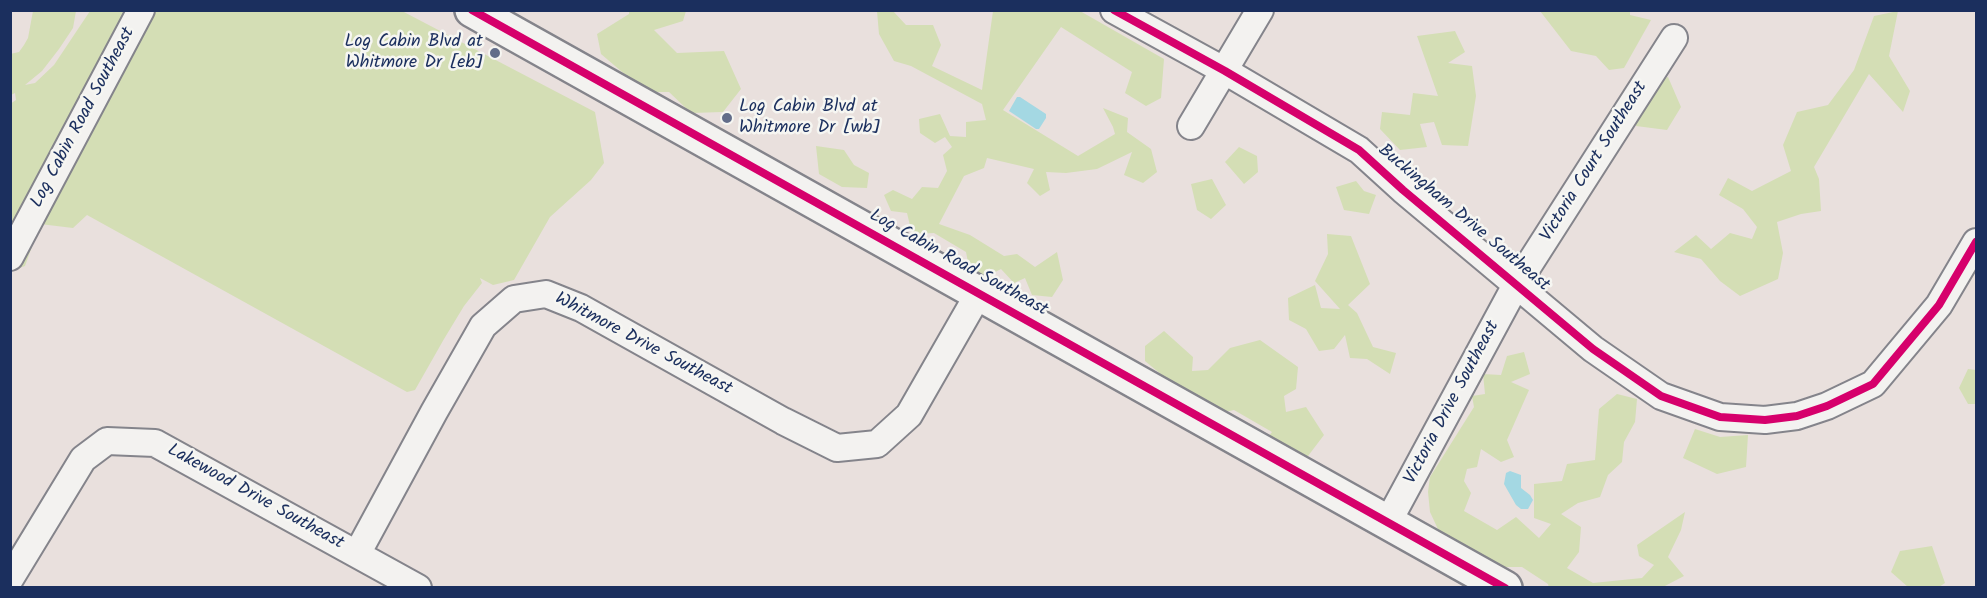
<!DOCTYPE html>
<html>
<head>
<meta charset="utf-8">
<style>
  body { margin:0 }
  #map { position:relative; width:1987px; height:598px; overflow:hidden; background:#e9e0dd; font-family:Kalam,sans-serif }
  canvas { display:block }
  .frame { position:absolute; inset:0; border:12px solid #1b2f5e; pointer-events:none }
</style>
</head>
<body>
<div id="map">
<canvas width="1987" height="598"></canvas>
<div class="frame"></div>
</div>
<script>
const context = document.querySelector('canvas').getContext('2d');
context.lineJoin = 'round';
function fillPath(path, color) {
  context.fillStyle = color;
  context.fill(path, 'evenodd');
}
function poly(rows) {
  const path = new Path2D();
  for (const r of rows) {
    path.moveTo(r[0], r[1]);
    for (let i = 2; i < r.length; i += 2) path.lineTo(r[i], r[i + 1]);
  }
  return path;
}
function trace(path, color, width, dash) {
  context.strokeStyle = color;
  context.lineWidth = width;
  context.lineCap = dash ? 'butt' : 'round';
  context.setLineDash(dash || []);
  context.stroke(path);
}
function drawText(font, color, halo, rows, align = 'center') {
  context.font = font + ' Kalam,sans-serif';
  context.lineWidth = 5;
  context.setLineDash([]);
  context.textBaseline = 'middle';
  context.strokeStyle = halo;
  context.fillStyle = color;
  for (const [text, x, y, turn = 0] of rows) {
    context.save();
    context.translate(x, y);
    context.rotate((+turn || 0) * Math.PI / 180);
    context.textAlign = isNaN(turn) ? turn : align;
    if (halo) context.strokeText(text, 0, 0);
    context.fillText(text, 0, 0);
    context.restore();
  }
}
const green = poly([
  [33,11,76,11,73,28,59,49,42,71,25,85,35,83,54,65,90,11,402,11,595,112,604,163,591,180,550,217,514,280,493,285,480,278,482,283,464,306,444,339,415,390,407,392,87,215,73,228,40,224,25,266,11,271,10,104,16,100,15,93,11,95,10,54,19,52,24,45,28,38],
  [629,11,686,11,683,21,654,30,677,53,724,51,741,89,723,112,691,113,669,92,655,92,628,77,601,54,597,34,629,14],
  [877,11,893,11,906,25,933,25,941,45,932,66,982,90,993,11,1080,11,1164,59,1161,98,1146,106,1125,93,1132,72,1061,27,1003,110,1078,156,1115,134,1113,127,1103,108,1128,118,1127,132,1151,149,1157,172,1143,183,1124,175,1132,152,1097,169,1066,173,1046,172,1050,190,1040,196,1027,183,1034,169,987,158,984,168,964,176,939,224,970,235,1004,256,1017,254,1035,267,1057,252,1063,280,1052,297,1032,295,1025,278,1014,283,1001,269,982,279,970,273,966,252,934,233,912,234,907,213,891,211,884,195,893,190,912,199,922,187,938,188,947,171,943,155,952,147,945,137,935,143,920,133,919,119,940,114,950,136,966,137,966,122,986,120,982,104,911,66,894,61,879,34],
  [1540,11,1630,11,1630,15,1651,20,1624,68,1609,70,1596,56,1571,51],
  [1898,11,1889,56,1910,91,1903,112,1869,74,1814,167,1819,179,1821,211,1801,214,1777,222,1783,253,1778,279,1740,296,1720,281,1701,259,1674,252,1696,235,1711,249,1730,233,1752,239,1757,227,1743,209,1719,195,1728,178,1752,191,1791,171,1783,145,1797,112,1828,105,1854,70,1874,16],
  [1455,31,1465,52,1448,63,1472,66,1476,96,1468,146,1442,145,1434,122,1420,124,1427,147,1400,150,1380,129,1382,112,1410,115,1413,93,1438,96,1417,36],
  [1668,77,1681,107,1667,130,1636,126,1627,97,1632,87],
  [816,146,844,150,854,165,869,173,867,188,842,187,819,174],
  [1239,147,1257,156,1258,172,1244,184,1225,162],
  [1212,179,1226,205,1211,219,1197,210,1191,184],
  [1356,181,1364,191,1376,195,1369,214,1344,210,1336,187],
  [1327,234,1351,236,1370,284,1348,305,1357,313,1373,347,1396,353,1390,374,1367,359,1350,358,1345,335,1334,349,1319,351,1306,329,1289,320,1288,298,1315,285,1321,308,1340,309,1315,281,1328,254],
  [1164,331,1193,357,1192,371,1208,370,1230,348,1260,340,1298,367,1296,389,1284,396,1286,412,1306,407,1324,435,1308,456,1289,461,1263,443,1272,432,1234,410,1210,415,1145,361,1145,346],
  [1524,352,1530,374,1511,382,1529,390,1507,440,1514,457,1501,462,1481,449,1477,467,1467,469,1464,481,1471,493,1464,511,1497,530,1516,517,1539,538,1551,524,1534,518,1534,484,1562,481,1567,464,1595,460,1599,409,1617,394,1637,399,1635,422,1624,442,1622,462,1608,475,1600,497,1578,503,1561,514,1581,527,1579,552,1567,568,1593,583,1642,578,1654,565,1639,556,1637,545,1685,512,1681,530,1668,557,1684,576,1663,587,1549,588,1548,584,1522,567,1475,567,1443,540,1430,512,1428,492,1430,477,1474,407,1472,396,1485,394,1483,374,1501,375,1507,356],
  [1968,369,1976,370,1976,404,1968,404,1959,388],
  [1695,429,1720,437,1748,435,1746,467,1717,474,1683,458],
  [1932,546,1945,583,1939,587,1908,587,1891,572,1900,551]
]);
const water = poly([
  [1017,97,1020,97,1046,114,1046,118,1039,129,1036,129,1009,111],
  [1510,471,1521,475,1521,488,1530,495,1533,500,1528,509,1521,509,1516,505,1504,484,1506,473]
]);
const street = poly([
  [1114,10,1225,71,1359,150,1403,190,1593,349,1661,396,1720,417,1765,420,1797,416,1827,406,1873,384,1939,305,1976,242],
  [1191,126,1260,10],
  [10,257,141,10],
  [1388,522,1516,285,1674,38],
  [357,554,434,412,483,326,514,299,546,294,581,308,783,421,837,448,877,444,909,415,979,293],
  [10,579,83,459,107,441,155,443,418,588]
]);
const secondary = poly([
  [472,10,1505,588]
]);
const cycleway = poly([
  [472,10,1505,588],
  [1114,10,1225,71,1359,150,1403,190,1593,349,1661,396,1720,417,1765,420,1797,416,1827,406,1873,384,1939,305,1976,242]
]);
const markers = [
  [495,53,6,"#636d8a"],
  [727,118,6,"#636d8a"]
];
const poiNames = [
  ["Log Cabin Blvd at",483,43],
  ["Whitmore Dr [eb]",483,64],
  ["Log Cabin Blvd at",739,108,"left"],
  ["Whitmore Dr [wb]",739,129,"left"]
];
const streetNames = [
  ["Log Cabin Road Southeast",84,118,-62],
  ["Victoria Court Southeast",1595,162,-58],
  ["Buckingham Drive Southeast",1463,219,40],
  ["Log Cabin Road Southeast",958,264,29],
  ["Whitmore Drive Southeast",643,345,28],
  ["Victoria Drive Southeast",1453,403,-62],
  ["Lakewood Drive Southeast",255,498,29]
];
fillPath(green, '#d4deb5');
fillPath(water, '#a4d8e3');
trace(street, '#84848b', 30);
trace(secondary, '#84848b', 38);
trace(street, '#f3f2f0', 26);
trace(secondary, '#f3f2f0', 33);
trace(cycleway, '#d6006c', 8);
for (const [x, y, r, color] of markers) {
  const dot = new Path2D();
  dot.arc(x, y, r, 0, 2 * Math.PI);
  context.fillStyle = color;
  context.fill(dot);
  trace(dot, '#f6f6f2', 2);
}
drawText('18px', '#1b2f5e', '#f6f6f2', poiNames, 'right');
drawText('18px', '#1b2f5e', '#f6f6f2', streetNames);
</script>
</body>
</html>
